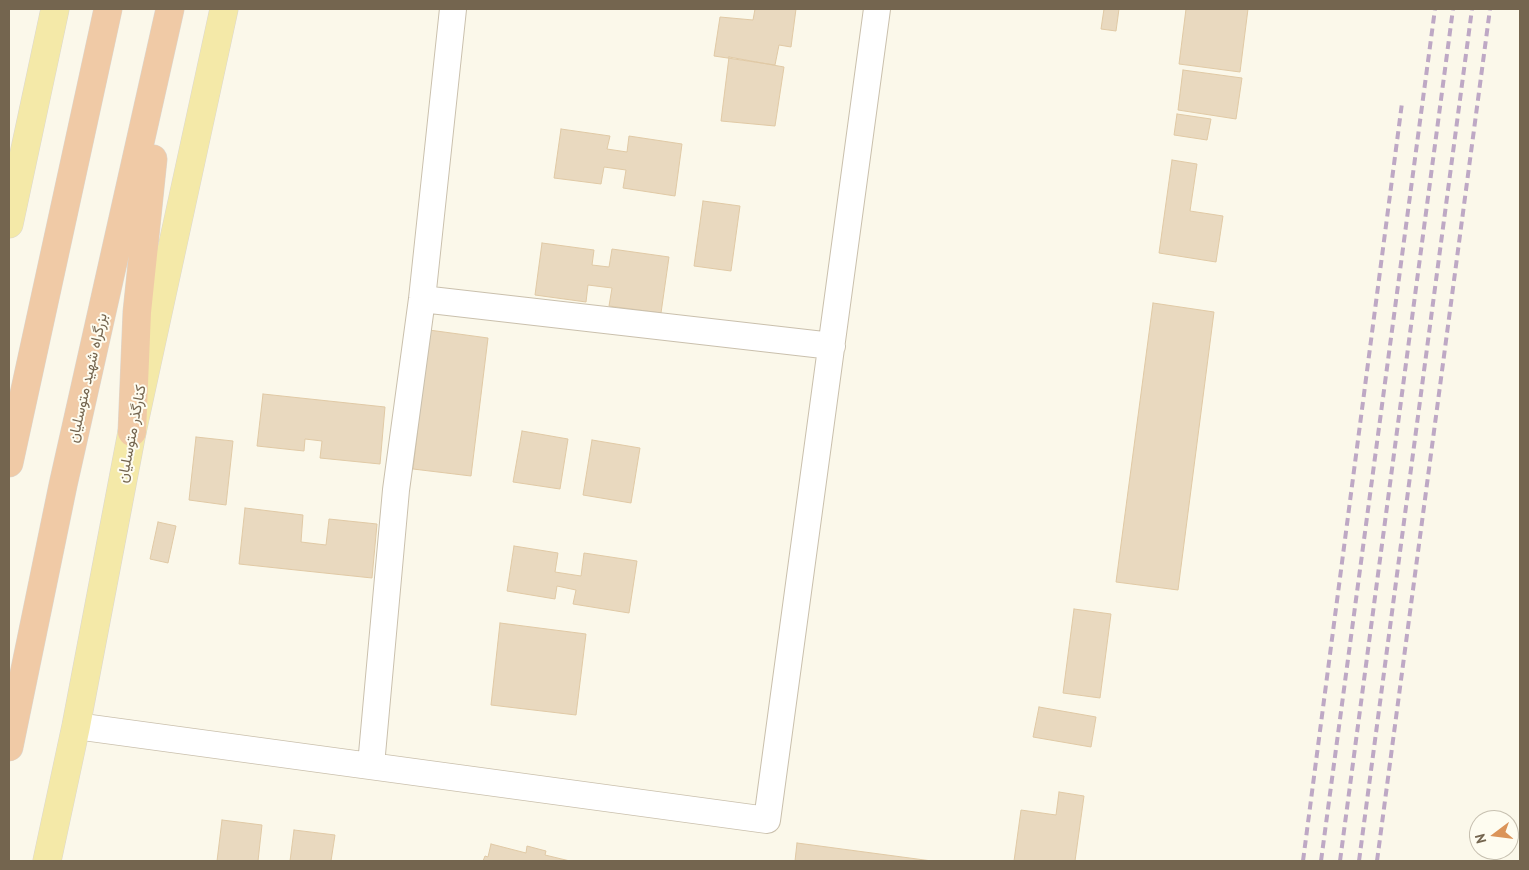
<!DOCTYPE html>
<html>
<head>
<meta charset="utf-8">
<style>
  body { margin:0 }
  #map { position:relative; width:1529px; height:870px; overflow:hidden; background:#fbf8ea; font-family:"PT Sans",sans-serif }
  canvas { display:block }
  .frame { position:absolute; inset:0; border:10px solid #74654f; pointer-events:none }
  .north { position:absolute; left:1469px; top:810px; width:50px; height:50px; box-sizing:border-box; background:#fefcf0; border:1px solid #c7c0b0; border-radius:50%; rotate:255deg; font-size:14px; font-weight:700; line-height:20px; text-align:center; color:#74654f }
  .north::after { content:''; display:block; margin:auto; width:18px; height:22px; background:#db9459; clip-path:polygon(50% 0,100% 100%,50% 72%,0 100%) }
</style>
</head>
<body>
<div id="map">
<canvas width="1529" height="870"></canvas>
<div class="frame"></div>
<div class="north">N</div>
</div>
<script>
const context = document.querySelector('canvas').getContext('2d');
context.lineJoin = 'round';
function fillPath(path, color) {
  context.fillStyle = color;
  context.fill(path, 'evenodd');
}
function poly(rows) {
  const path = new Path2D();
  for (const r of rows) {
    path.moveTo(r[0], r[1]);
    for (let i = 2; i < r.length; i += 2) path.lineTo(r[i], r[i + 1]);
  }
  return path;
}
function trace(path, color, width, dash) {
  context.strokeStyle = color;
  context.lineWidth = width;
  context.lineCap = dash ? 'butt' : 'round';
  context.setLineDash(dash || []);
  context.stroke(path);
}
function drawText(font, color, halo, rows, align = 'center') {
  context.font = font + ' "PT Sans",Vazirmatn,sans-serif';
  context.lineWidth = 4;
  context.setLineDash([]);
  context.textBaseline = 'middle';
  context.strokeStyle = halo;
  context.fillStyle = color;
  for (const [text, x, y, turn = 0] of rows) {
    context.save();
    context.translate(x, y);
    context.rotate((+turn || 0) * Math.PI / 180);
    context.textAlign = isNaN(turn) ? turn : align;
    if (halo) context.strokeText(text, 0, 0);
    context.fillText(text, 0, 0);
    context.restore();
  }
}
const building = poly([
  [755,9,796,9,791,47,779,45,775,65,714,56,720,17,753,20,755,9],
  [1104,9,1119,9,1116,31,1101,29,1104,9],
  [1186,9,1248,9,1240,72,1179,64,1186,9],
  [729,57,784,67,775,126,721,121,729,57],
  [1183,70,1242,78,1236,119,1178,110,1183,70],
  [1177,114,1211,119,1207,140,1174,135,1177,114],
  [561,129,610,136,607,149,627,152,629,136,682,144,675,196,623,188,626,170,604,167,601,184,554,178,561,129],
  [1172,160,1197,164,1190,211,1223,216,1216,262,1159,253,1172,160],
  [703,201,740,206,731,271,694,266,703,201],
  [542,243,594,250,592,265,609,267,612,249,669,257,661,313,609,306,612,288,588,285,586,302,535,295,542,243],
  [1153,303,1214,312,1178,590,1116,582,1153,303],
  [429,330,488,338,471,476,413,469,429,330],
  [263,394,385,407,380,464,320,458,322,441,305,439,304,451,257,446,263,394],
  [522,431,568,439,560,489,513,482,522,431],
  [196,437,233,441,226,505,189,500,196,437],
  [592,440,640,448,631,503,583,495,592,440],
  [245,508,303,515,301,542,326,545,329,519,377,524,372,578,239,564,245,508],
  [158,522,176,526,168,563,150,559,158,522],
  [514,546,558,553,555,572,581,576,584,553,637,561,629,613,573,604,576,590,557,586,555,599,507,591,514,546],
  [1074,609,1111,614,1100,698,1063,693,1074,609],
  [500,623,586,634,576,715,491,705,500,623],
  [1039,707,1096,717,1091,747,1033,737,1039,707],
  [1059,792,1084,796,1075,861,1014,861,1021,810,1056,815,1059,792],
  [222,820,262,825,258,861,217,861,222,820],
  [294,830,335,835,331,861,290,861,294,830],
  [797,843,932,861,795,861,797,843],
  [491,844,526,853,527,846,546,851,545,855,570,861,483,861,485,856,488,857,491,844]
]);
const street = poly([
  [422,299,832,346],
  [76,726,767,820,877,9],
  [371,765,396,490,422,299,453,9]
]);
const primary = poly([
  [9,224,55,9],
  [47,861,76,726,132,432,224,9]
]);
const highway = poly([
  [132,432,137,312,153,159],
  [9,463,108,9],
  [9,747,63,485,170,9]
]);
const rail = poly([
  [1303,861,1402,103],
  [1321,861,1435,9],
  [1340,861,1453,9],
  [1359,861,1472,9],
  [1377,861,1490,9]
]);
const streetNames = [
  ["بزرگراه شهید متوسلیان",88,378,-77],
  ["کنارگذر متوسلیان",132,434,-79]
];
fillPath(building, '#e9d9bf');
trace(building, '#e0c9a5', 1);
trace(street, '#cac0ad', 28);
trace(primary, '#dbd7d1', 29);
trace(highway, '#dbd7d1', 29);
trace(street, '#fff', 26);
trace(primary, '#f4e9a8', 28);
trace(highway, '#f0caa6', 28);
trace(rail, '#bea8c5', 4, [8, 5]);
drawText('15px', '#74654f', '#fefcf0', streetNames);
</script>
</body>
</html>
